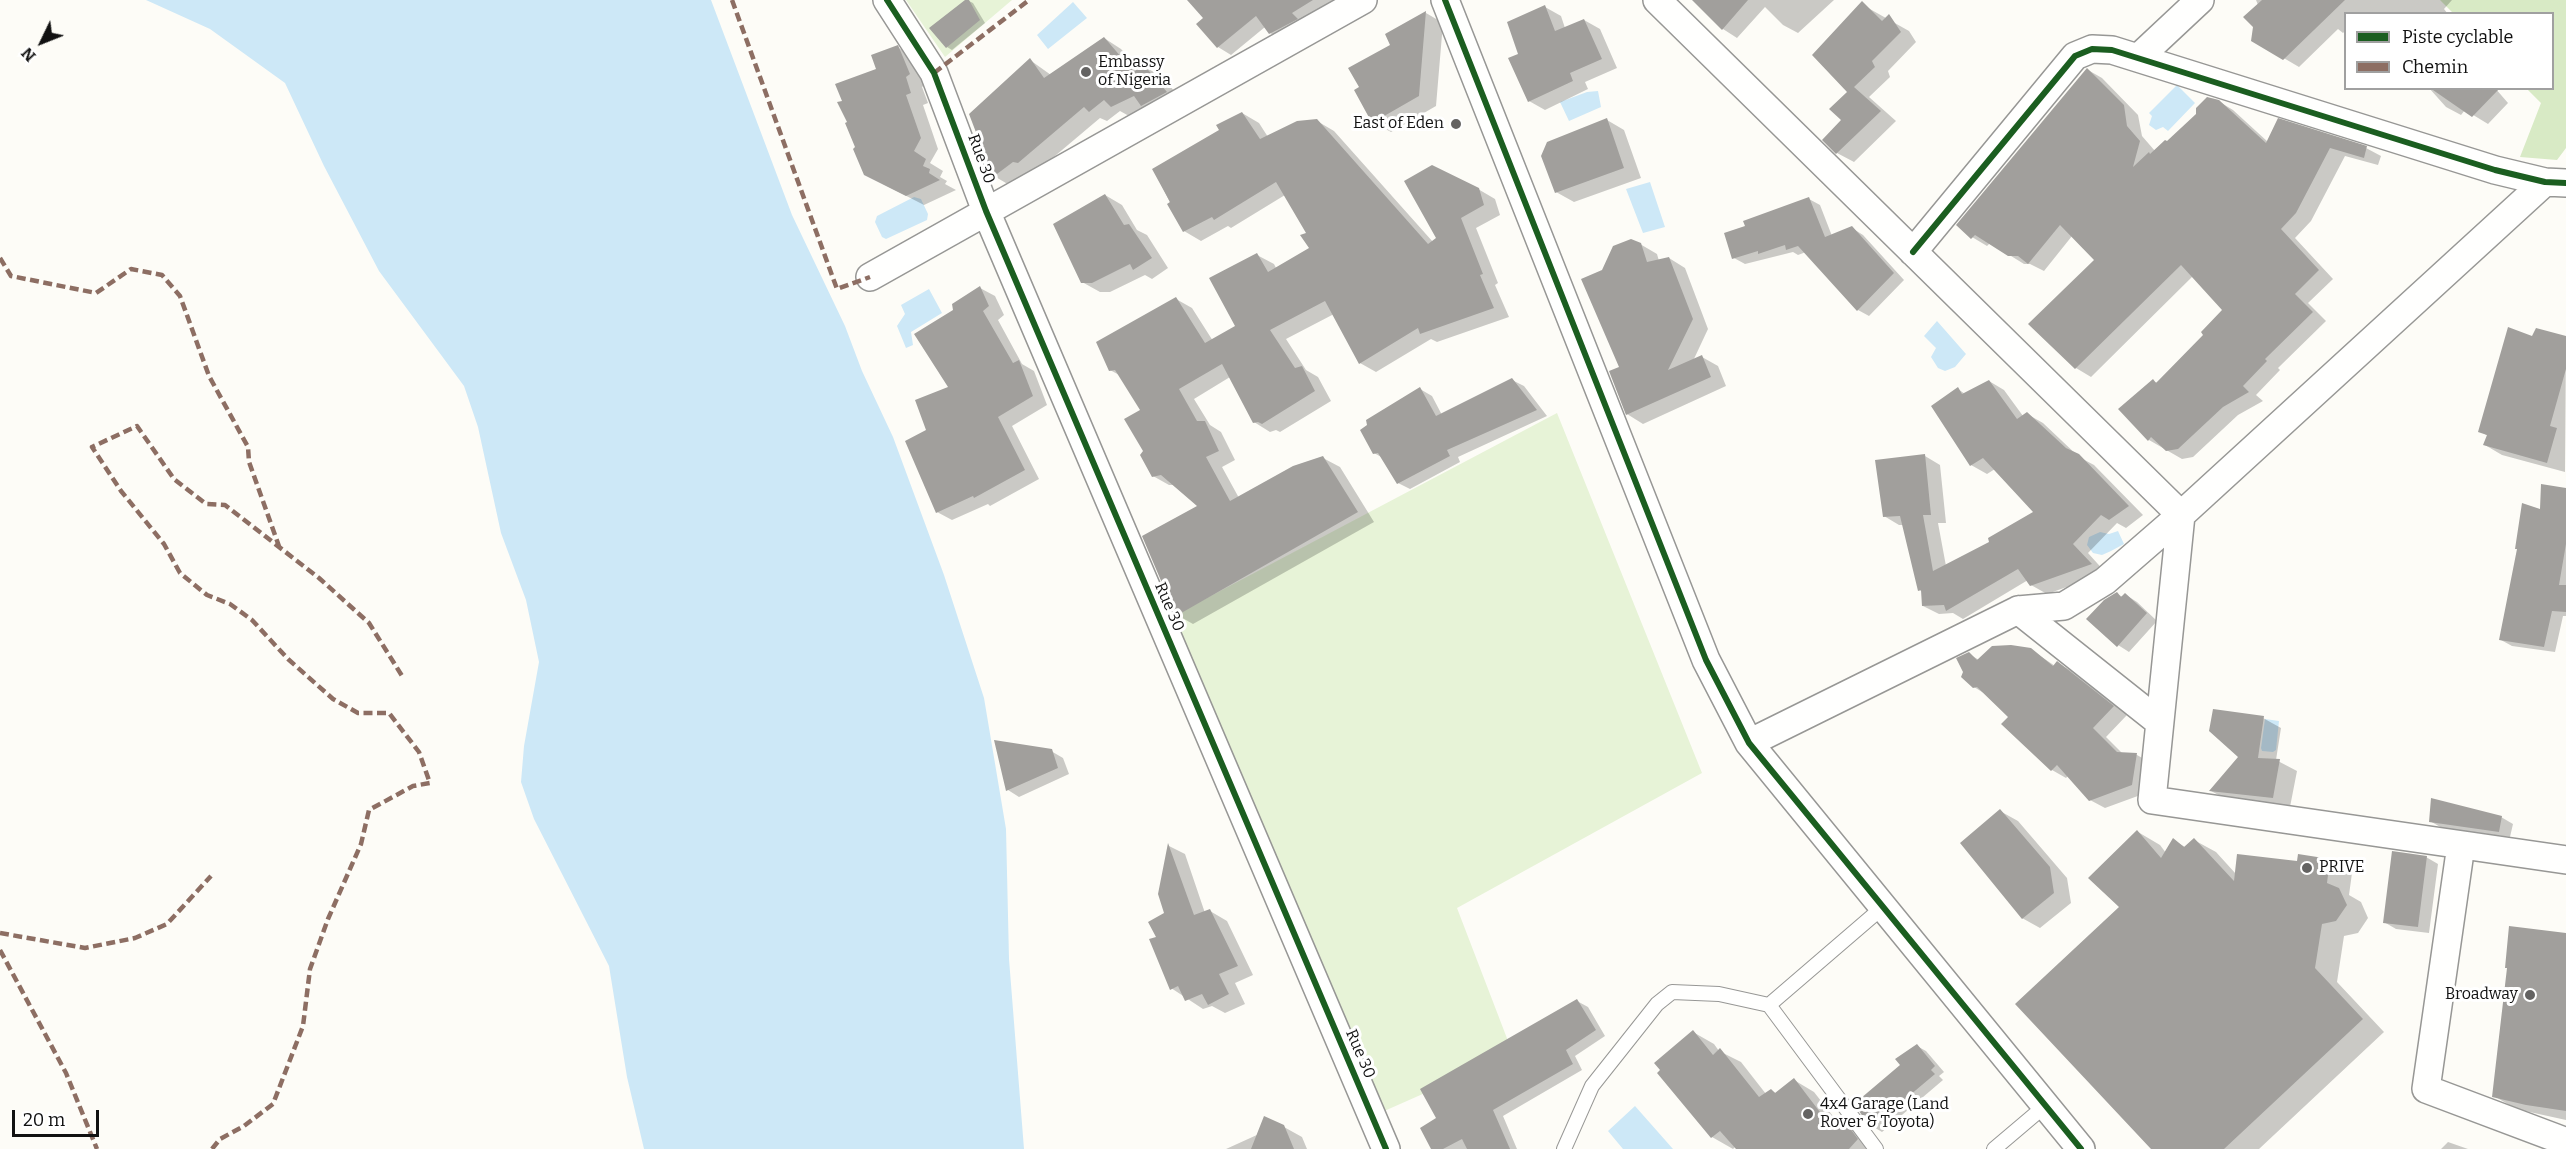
<!DOCTYPE html>
<html>
<head>
<meta charset="utf-8">
<style>
  body { margin:0 }
  #map { position:relative; width:2566px; height:1149px; overflow:hidden; background:#fdfcf7; font-family:Bitter,serif }
  canvas { display:block }
  .legend { position:absolute; left:2344px; top:12px; width:210px; height:78px; box-sizing:border-box; background:#fff; border:2px solid #a0a0a0; margin:0; padding:8px 10px; list-style:none; font-size:18px; color:#111 }
  .legend li { display:flex; align-items:center; gap:12px; height:30px }
  .legend b { width:30px; border:2px solid #a0a0a0 }
  .north { position:absolute; left:12px; top:12px; width:60px; height:60px; -webkit-text-stroke:4px #fff; paint-order:stroke; rotate:227deg; font-size:16px; font-weight:700; line-height:24px; text-align:center; color:#111 }
  .north::after { content:''; display:block; margin:auto; width:21px; height:27px; background:#111; clip-path:polygon(50% 0,100% 100%,50% 72%,0 100%) }
  .scale { position:absolute; left:12px; top:1110px; width:87px; height:27px; box-sizing:border-box; border:3px solid #111; border-top:0; padding-left:8px; font-size:18px; line-height:21px; white-space:nowrap; color:#111; -webkit-text-stroke:4px #fff; paint-order:stroke }
</style>
</head>
<body>
<div id="map">
<canvas width="2566" height="1149"></canvas>
<ul class="legend">
<li><b style="height:8px;background:#1b5e20"></b>Piste cyclable</li>
<li><b style="height:8px;background:#8d6e63"></b>Chemin</li>
</ul>
<div class="north">N</div>
<div class="scale">20 m</div>
</div>
<script>
const context = document.querySelector('canvas').getContext('2d');
context.lineJoin = 'round';
function fillPath(path, color) {
  context.fillStyle = color;
  context.fill(path, 'evenodd');
}
function poly(rows) {
  const path = new Path2D();
  for (const r of rows) {
    path.moveTo(r[0], r[1]);
    for (let i = 2; i < r.length; i += 2) path.lineTo(r[i], r[i + 1]);
  }
  return path;
}
function trace(path, color, width, dash) {
  context.strokeStyle = color;
  context.lineWidth = width;
  context.lineCap = dash ? 'butt' : 'round';
  context.setLineDash(dash || []);
  context.stroke(path);
}
function drawText(font, color, halo, rows, align = 'center') {
  context.font = font + ' Bitter,serif';
  context.lineWidth = 6;
  context.setLineDash([]);
  context.textBaseline = 'middle';
  context.strokeStyle = halo;
  context.fillStyle = color;
  for (const [text, x, y, turn = 0] of rows) {
    context.save();
    context.translate(x, y);
    context.rotate((+turn || 0) * Math.PI / 180);
    context.textAlign = isNaN(turn) ? turn : align;
    if (halo) context.strokeText(text, 0, 0);
    context.fillText(text, 0, 0);
    context.restore();
  }
}
const green = poly([
  [906,0,1012,0,945,57],
  [1557,413,1702,773,1457,908,1513,1054,1364,1120,1150,628]
]);
const forest = poly([
  [2440,0,2566,0,2566,148,2557,160,2520,157,2541,103,2527,89,2552,88,2552,14,2453,13]
]);
const water = poly([
  [146,0,711,0,792,215,845,326,862,371,893,437,944,575,984,698,1006,829,1009,959,1024,1149,644,1149,627,1077,609,966,534,819,521,782,524,746,539,662,526,600,501,533,478,427,464,386,379,271,324,166,285,83,210,29],
  [1073,2,1087,18,1048,49,1037,35],
  [2177,85,2195,103,2168,131,2163,127,2156,130,2149,125,2152,116,2149,113],
  [1598,91,1601,107,1569,121,1560,102,1587,92],
  [1650,182,1665,227,1643,233,1626,189],
  [914,197,921,199,928,214,927,220,886,239,882,237,875,222,877,216],
  [929,289,942,313,911,332,913,345,906,348,897,326,905,314,901,305],
  [1937,321,1966,354,1955,367,1945,371,1938,368,1931,357,1936,348,1924,336],
  [2118,531,2124,544,2111,551,2102,555,2093,553,2087,545,2089,537,2100,532,2109,534],
  [2265,719,2279,721,2276,750,2273,752,2262,751,2261,748],
  [1635,1106,1673,1149,1623,1149,1608,1131]
]);
const shadow = poly([
  [967,0,973,3,985,23,952,50,947,47],
  [1189,0,1337,0,1283,40,1270,33,1265,27,1231,55,1218,47,1205,19],
  [1694,0,1834,0,1798,33,1783,25,1765,7,1737,38,1723,29],
  [2256,0,2452,0,2444,9,2448,14,2346,14,2346,30,2343,33,2338,29,2299,67,2253,40,2258,5],
  [1861,4,1909,31,1916,42,1888,71,1890,77,1869,97,1896,121,1854,162,1837,153,1824,140,1843,120],
  [1545,7,1561,16,1565,28,1584,20,1600,29,1617,68,1585,82,1588,89,1545,110,1529,101],
  [1426,13,1443,23,1436,106,1391,132,1373,122,1392,46,1387,35],
  [1104,38,1121,49,1139,69,1143,66,1161,76,1184,102,1129,116,1120,111,1107,121,1100,118,1036,172,1031,171,1011,186,994,176,1030,60,1051,75],
  [897,47,915,57,926,84,922,87,928,103,923,105,938,149,930,163,943,171,940,177,947,181,945,184,956,190,924,205,883,184,857,148,843,102,878,70],
  [2088,70,2102,78,2138,115,2142,136,2155,151,2218,101,2233,110,2268,142,2366,148,2381,156,2378,165,2345,156,2311,221,2295,238,2333,279,2308,303,2326,321,2278,368,2280,370,2256,395,2263,401,2238,415,2193,457,2182,459,2149,440,2120,410,2153,381,2158,383,2205,336,2224,310,2193,276,2091,377,2076,368,2030,324,2096,260,2072,236,2044,271,2030,264,2024,264,1990,243,1987,246,1972,237],
  [2429,88,2495,88,2508,103,2488,124,2465,110,2461,115,2446,107],
  [1242,113,1259,123,1268,137,1317,121,1334,131,1433,242,1478,189,1495,199,1500,215,1476,228,1498,283,1495,285,1509,317,1437,342,1431,339,1376,372,1360,363,1334,314,1286,339,1306,370,1318,377,1331,401,1280,432,1276,430,1270,432,1254,422,1230,377,1194,399,1210,425,1221,432,1235,460,1222,467,1239,498,1323,458,1340,467,1374,522,1193,624,1177,615,1199,506,1174,485,1169,485,1153,476,1144,451,1142,410,1121,376,1110,370,1176,299,1192,308,1213,341,1237,326,1257,255,1274,264,1276,268,1311,248,1308,234,1285,195,1231,228,1228,226,1201,241,1184,231,1154,170,1220,131],
  [1607,120,1624,130,1641,178,1574,202,1556,192],
  [1105,195,1122,205,1137,230,1147,235,1168,268,1152,279,1145,275,1110,292,1100,292,1082,282],
  [1809,199,1820,205,1832,236,1852,228,1863,235,1904,280,1869,316,1858,310,1806,252,1798,255,1793,252,1745,264,1734,258],
  [1640,244,1657,254,1659,261,1669,258,1685,268,1708,329,1693,361,1702,357,1718,366,1726,386,1643,424,1627,414,1611,372,1621,368,1603,271],
  [980,288,995,296,1004,315,998,320,1022,364,1034,371,1047,405,1012,426,1039,479,990,506,988,504,952,520,937,512,928,431,951,388,955,311],
  [2533,338,2566,338,2565,472,2502,455,2485,445,2488,436,2480,431],
  [1512,380,1524,386,1547,416,1458,457,1460,462,1410,489,1398,483,1383,458,1374,453,1368,425,1420,389,1432,396,1442,415],
  [1989,381,2004,390,2023,416,2027,414,2043,423,2079,457,2094,465,2143,515,2126,528,2117,523,2088,553,2106,573,2047,594,2031,585,2028,580,1963,619,1953,613,1939,614,1923,606,1923,592,1919,590,1904,525,1899,525,1884,516,1925,456,1940,465,1946,523,1938,523,1946,566,1991,542,2036,513,1995,469,1987,474,1971,465,1958,389,1965,394],
  [2566,490,2566,616,2563,616,2555,652,2512,646,2501,640,2542,511],
  [2117,594,2123,597,2126,595,2137,602,2157,621,2129,652,2118,645],
  [2030,649,2055,666,2057,663,2072,671,2127,715,2106,737,2123,754,2137,755,2151,763,2146,793,2105,808,2090,800,2068,776,2066,778,2052,770,2010,717,1987,695,1974,687,1969,654,1979,660],
  [2263,718,2281,728,2276,760,2297,771,2290,807,2228,800,2211,791,2240,757],
  [996,741,1051,751,1063,758,1069,774,1019,797,1008,790],
  [2000,811,2018,821,2067,878,2071,903,2040,928,2022,918],
  [2501,817,2513,824,2510,837,2442,828,2430,821],
  [2138,832,2160,845,2166,853,2173,840,2185,847,2194,840,2216,852,2236,874,2298,863,2330,860,2352,873,2349,895,2361,902,2368,918,2358,933,2344,936,2337,982,2384,1032,2259,1149,2153,1149,2122,907],
  [1169,846,1185,854,1205,913,1210,911,1227,921,1253,975,1235,983,1245,1004,1225,1013,1212,1006,1203,1009,1171,988,1158,937,1166,914,1159,894],
  [2426,857,2438,864,2429,933,2396,929,2384,922],
  [2566,935,2566,1120,2516,1109,2494,1096],
  [1577,1001,1588,1007,1605,1036,1575,1056,1582,1070,1503,1116,1517,1149,1432,1149,1438,1119],
  [1693,1032,1714,1044,1719,1051,1741,1062,1766,1094,1771,1090,1777,1094,1794,1080,1814,1092,1836,1120,1840,1117,1860,1129,1875,1149,1738,1149,1736,1146,1733,1149,1712,1137],
  [1917,1046,1926,1051,1944,1072,1939,1076,1943,1080,1882,1132,1872,1126,1902,1065],
  [1284,1127,1302,1137,1307,1149,1226,1149,1259,1134],
  [2448,1142,2468,1149,2441,1149]
]);
const building = poly([
  [965,0,969,0,980,20,946,48,929,28],
  [1187,0,1313,0,1292,13,1298,19,1273,32,1269,34,1256,16,1217,48,1196,24,1203,18],
  [1692,0,1748,0,1722,30],
  [2262,0,2345,0,2283,60,2251,41,2253,27,2243,17],
  [1862,1,1882,21,1889,14,1901,32,1872,61,1875,67,1854,87,1881,111,1836,154,1822,140,1841,120,1829,109,1847,92,1812,55],
  [1545,5,1555,31,1584,19,1602,59,1570,73,1573,81,1528,102,1508,58,1518,54,1507,22],
  [1426,11,1419,96,1372,123,1354,90,1359,87,1348,68,1390,45,1385,34],
  [1104,37,1134,72,1143,64,1167,92,1141,106,1134,96,1111,107,1104,100,1089,112,1084,107,1018,163,1013,162,993,177,969,114,1030,58,1044,78],
  [898,45,910,74,906,77,911,93,906,95,921,138,914,151,926,159,923,166,930,169,929,173,940,180,906,196,864,175,853,149,855,147,845,123,847,122,837,102,842,101,835,84,876,69,871,55],
  [2087,68,2124,105,2127,126,2140,141,2133,167,2149,152,2150,154,2165,140,2167,141,2196,114,2196,108,2207,97,2219,100,2266,143,2278,118,2367,146,2364,158,2330,148,2296,213,2281,229,2319,270,2295,294,2313,312,2265,359,2267,361,2243,386,2249,392,2223,407,2178,449,2166,451,2151,437,2148,441,2118,409,2153,379,2156,383,2203,335,2201,332,2222,310,2181,265,2075,369,2028,324,2094,260,2060,225,2028,264,2018,256,2008,256,1975,235,1971,239,1956,225],
  [2430,88,2500,88,2472,117],
  [1242,112,1260,139,1297,121,1317,119,1428,244,1436,238,1404,181,1432,165,1479,188,1484,205,1461,218,1483,274,1480,275,1494,308,1420,334,1418,328,1359,364,1325,301,1270,330,1295,368,1302,366,1315,391,1262,424,1258,422,1253,423,1222,364,1179,389,1197,421,1205,421,1219,451,1206,457,1230,501,1293,466,1323,456,1358,512,1176,616,1142,536,1197,506,1161,475,1152,477,1140,455,1143,451,1124,419,1140,410,1115,370,1109,371,1096,342,1176,297,1205,343,1235,326,1209,278,1257,253,1268,272,1309,248,1300,235,1306,233,1276,182,1214,220,1212,217,1183,232,1167,204,1170,202,1152,169,1219,130,1216,125],
  [1607,118,1624,168,1555,193,1541,156,1547,142],
  [1105,194,1124,225,1129,224,1152,258,1133,270,1130,264,1092,283,1081,283,1053,224],
  [1809,197,1825,237,1852,226,1894,273,1857,311,1798,246,1786,250,1785,245,1758,254,1758,251,1732,259,1724,233,1745,226,1743,221],
  [1631,239,1641,243,1647,262,1669,257,1693,319,1668,370,1702,355,1711,377,1626,415,1609,371,1619,367,1581,279,1602,270,1613,246],
  [980,286,989,306,983,311,1013,363,1019,360,1033,396,998,417,1025,470,974,498,973,496,936,513,905,441,926,430,915,400,948,387,914,334,953,310,952,304],
  [2508,327,2532,336,2536,328,2566,336,2566,369,2550,426,2557,428,2547,463,2483,445,2487,435,2478,432],
  [1512,378,1537,410,1447,450,1450,456,1397,484,1378,453,1373,454,1360,430,1367,425,1366,420,1420,387,1436,416],
  [1989,380,2017,419,2027,412,2066,448,2079,454,2129,506,2109,520,2101,515,2073,544,2092,564,2030,586,2018,569,1946,611,1944,605,1922,606,1921,590,1918,591,1900,516,1883,517,1875,460,1925,454,1931,515,1923,515,1933,571,1989,542,1988,538,2033,512,1983,458,1970,466,1931,406,1958,387,1962,394],
  [2541,484,2566,488,2566,544,2559,585,2566,585,2566,612,2552,611,2544,647,2499,640,2517,549,2515,549,2522,503,2540,509],
  [2117,592,2121,597,2125,593,2147,613,2117,647,2086,619,2104,600],
  [2011,645,2031,648,2053,666,2057,661,2114,706,2093,728,2117,752,2137,753,2132,785,2089,801,2057,765,2051,771,2001,724,2008,717,1977,687,1973,688,1961,677,1963,672,1956,658,1969,652,1977,660,1992,646],
  [2213,709,2264,716,2258,758,2280,759,2273,798,2209,791,2238,757,2209,731],
  [994,740,1052,749,1058,768,1006,791],
  [2431,798,2502,816,2499,832,2429,822],
  [2000,809,2050,867,2054,893,2022,919,1960,843],
  [2137,830,2161,858,2173,838,2184,847,2194,838,2234,881,2237,854,2297,861,2298,854,2330,859,2327,883,2339,888,2347,905,2336,921,2322,924,2315,968,2363,1019,2224,1149,2151,1149,2015,1004,2119,907,2088,878],
  [1168,843,1194,915,1210,909,1238,966,1219,974,1229,994,1208,1005,1202,994,1185,1001,1178,986,1170,990,1149,939,1156,937,1148,922,1164,913,1158,894],
  [2392,851,2427,856,2418,927,2383,923],
  [2509,926,2566,933,2566,1111,2526,1105,2492,1097,2507,968,2505,968],
  [1577,999,1596,1030,1566,1050,1573,1064,1493,1110,1510,1149,1467,1149,1462,1139,1443,1149,1431,1149,1420,1128,1436,1118,1420,1089],
  [1693,1030,1713,1055,1720,1048,1759,1097,1771,1089,1775,1093,1794,1078,1829,1124,1840,1115,1858,1139,1849,1149,1736,1149,1720,1131,1711,1138,1657,1073,1660,1070,1654,1063],
  [1917,1044,1935,1066,1931,1070,1935,1074,1871,1128,1854,1104,1900,1065,1895,1059],
  [1264,1116,1284,1125,1294,1149,1251,1149]
]);
const service = poly([
  [1769,1005,1876,1149],
  [1564,1149,1592,1086,1657,1004,1672,992,1719,994,1769,1005,1883,907],
  [1994,1149,2046,1105]
]);
const minor = poly([
  [887,0,934,73,986,211,1386,1149],
  [1445,0,1706,660,1749,743,2081,1149],
  [1657,0,2181,515],
  [2138,58,2200,0],
  [1913,252,2075,56,2092,49,2112,50,2495,170,2545,182,2566,183],
  [870,277,1363,0],
  [2181,515,2152,800,2566,860],
  [2018,610,2064,606,2105,581,2181,515,2545,182],
  [1749,743,2018,610,2159,722],
  [2461,845,2426,1089,2564,1141]
]);
const quiet = poly([
  [732,0,837,289,870,277],
  [934,73,1029,0],
  [0,258,11,276,96,293,131,269,162,275,180,296,209,376,248,447,249,462,280,549],
  [0,933,85,948,135,938,167,924,211,876],
  [0,950,66,1073,97,1149],
  [212,1149,220,1139,244,1126,273,1104,303,1026,310,969,328,919,361,844,369,810,413,786,430,783,419,752,389,713,358,713,333,699,288,659,252,620,230,604,207,595,180,573,164,544,121,491,92,447,137,426,174,479,206,504,225,505,319,578,369,623,404,679]
]);
const cycleway = poly([
  [887,0,934,73,986,211,1386,1149],
  [1445,0,1706,660,1749,743,2081,1149],
  [1913,252,2075,56,2092,49,2112,50,2495,170,2545,182,2566,183]
]);
const markers = [
  [1086,72,6,"#646362"],
  [1456,124,6,"#646362"],
  [2307,868,6,"#646362"],
  [2530,995,6,"#646362"],
  [1808,1114,6,"#646362"]
];
const poiNames = [
  ["Embassy",1098,63],
  ["of Nigeria",1098,81],
  ["East of Eden",1444,124,"right"],
  ["PRIVE",2319,868],
  ["Broadway",2518,995,"right"],
  ["4x4 Garage (Land",1820,1105],
  ["Rover & Toyota)",1820,1123]
];
const streetNames = [
  ["Rue 30",981,159,70],
  ["Rue 30",1169,607,67],
  ["Rue 30",1360,1054,67]
];
fillPath(green, '#e7f3d7');
fillPath(forest, '#d8eac5');
fillPath(water, '#cde8f7');
fillPath(shadow, '#0003');
fillPath(building, '#a19f9c');
trace(service, '#979795', 16);
trace(minor, '#979795', 30);
trace(service, '#fffffe', 14);
trace(minor, '#fffffe', 27);
trace(quiet, '#8d6e63', 4.5, [9, 4.5]);
trace(cycleway, '#1b5e20', 6);
for (const [x, y, r, color] of markers) {
  const dot = new Path2D();
  dot.arc(x, y, r, 0, 2 * Math.PI);
  context.fillStyle = color;
  context.fill(dot);
  trace(dot, '#fff', 2);
}
drawText('16px', '#111', '#fff', poiNames, 'left');
drawText('16px', '#111', '#fff', streetNames);
</script>
</body>
</html>
